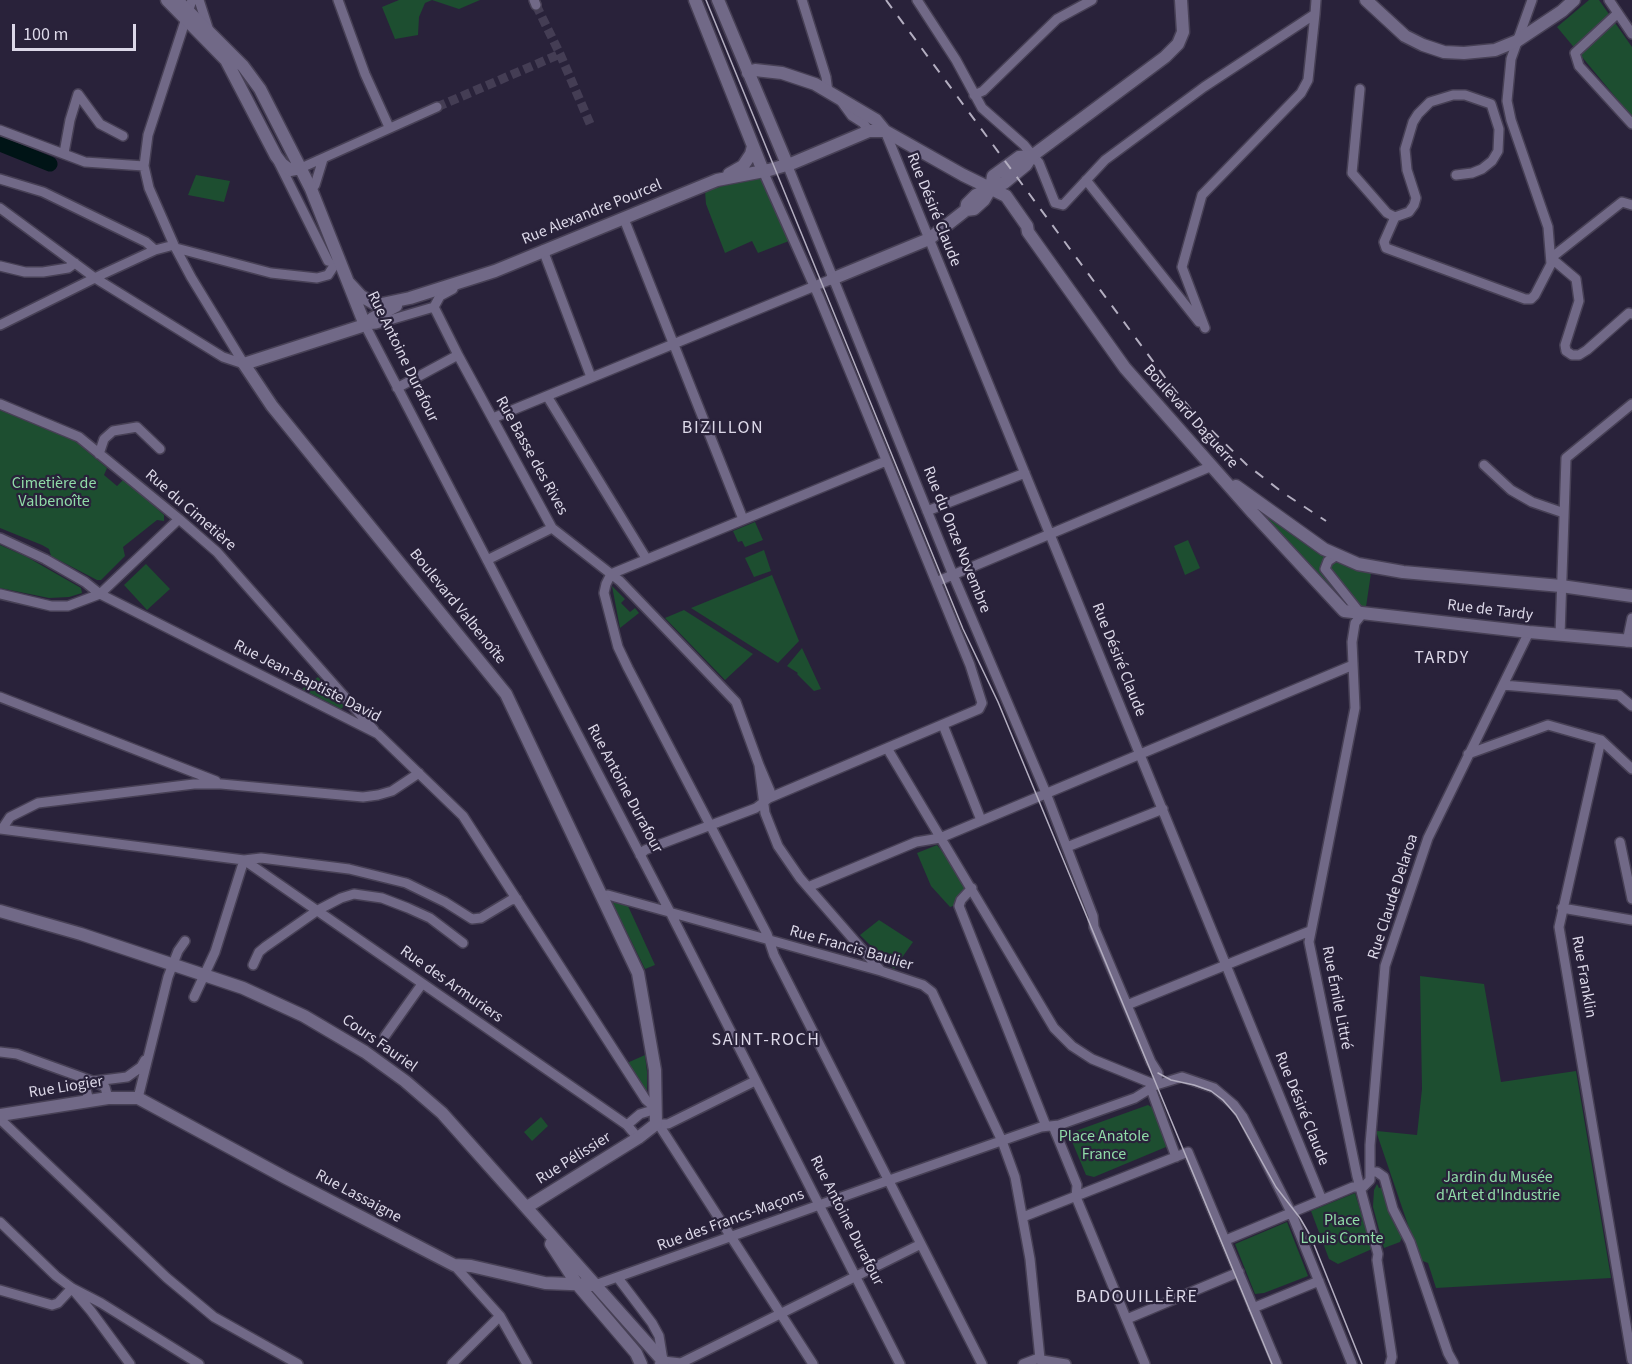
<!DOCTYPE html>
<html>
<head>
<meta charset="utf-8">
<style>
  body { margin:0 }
  #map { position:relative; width:1632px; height:1364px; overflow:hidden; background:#29223a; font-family:"Source Sans 3",sans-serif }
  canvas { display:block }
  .scale { position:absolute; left:12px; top:24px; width:124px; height:27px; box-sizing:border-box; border:3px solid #dcd8e8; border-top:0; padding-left:8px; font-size:18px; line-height:21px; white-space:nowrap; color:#dcd8e8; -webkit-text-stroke:4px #29223a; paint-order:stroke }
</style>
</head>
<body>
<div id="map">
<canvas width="1632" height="1364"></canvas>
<div class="scale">100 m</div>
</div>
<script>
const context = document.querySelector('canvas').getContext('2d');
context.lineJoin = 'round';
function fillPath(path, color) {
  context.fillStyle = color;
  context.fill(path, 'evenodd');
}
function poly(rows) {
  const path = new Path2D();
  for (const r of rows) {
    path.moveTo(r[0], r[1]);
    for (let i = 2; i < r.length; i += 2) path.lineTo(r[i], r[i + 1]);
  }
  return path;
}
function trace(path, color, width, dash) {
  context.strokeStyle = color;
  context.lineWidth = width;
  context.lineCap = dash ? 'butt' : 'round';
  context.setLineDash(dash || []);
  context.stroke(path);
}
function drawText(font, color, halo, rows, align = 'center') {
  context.font = font + ' "Source Sans 3",sans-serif';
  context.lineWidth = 4.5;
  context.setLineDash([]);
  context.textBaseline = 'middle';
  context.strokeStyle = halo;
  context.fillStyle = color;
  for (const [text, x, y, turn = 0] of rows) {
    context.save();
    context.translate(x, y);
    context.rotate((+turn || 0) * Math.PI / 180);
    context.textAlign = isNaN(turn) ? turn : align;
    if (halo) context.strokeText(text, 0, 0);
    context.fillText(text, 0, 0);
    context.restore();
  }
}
const green = poly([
  [399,0,480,0,459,9,432,0,425,3,419,17,418,35,395,39,382,7],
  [1589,0,1599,0,1632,47,1632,117,1557,27],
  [196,175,230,181,224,202,188,195],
  [762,175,789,241,758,253,752,241,725,253,706,204,705,191],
  [0,410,75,441,107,468,104,475,117,486,124,479,164,515,164,521,157,520,123,547,125,556,101,580,97,580,51,556,49,549,42,545,0,528],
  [1262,512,1294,535,1338,562,1371,573,1366,607,1346,606,1343,601,1285,540],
  [755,522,763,540,745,547,742,541,738,542,733,531],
  [1188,540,1200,568,1185,575,1174,546],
  [0,545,27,557,81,588,82,593,69,597,49,598,0,588],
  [764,550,771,571,754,577,745,558],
  [146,564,170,589,147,610,124,585],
  [772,575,799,641,778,663,691,608],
  [612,586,625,599,621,603,630,612,635,608,639,613,620,628],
  [684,610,753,654,725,680,665,618],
  [802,648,821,689,814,691,797,674,798,673,787,666],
  [318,677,344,706,341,709,302,689],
  [937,845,952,864,966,889,958,896,956,905,950,907,931,886,917,853],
  [612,902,628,906,655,965,645,969],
  [879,920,913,942,894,969,860,935],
  [1420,976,1484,984,1501,1082,1576,1071,1611,1278,1436,1288,1428,1263,1420,1260,1377,1134,1377,1131,1417,1135,1422,1089],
  [645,1055,647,1072,647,1094,627,1063],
  [1148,1105,1153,1108,1166,1142,1166,1147,1094,1177,1086,1175,1071,1139,1070,1133],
  [541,1117,548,1126,532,1141,524,1132],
  [1377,1184,1379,1188,1383,1187,1390,1216,1402,1238,1400,1242,1384,1248,1373,1207,1374,1190],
  [1355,1193,1372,1249,1338,1264,1329,1259,1311,1211],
  [1287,1222,1308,1276,1264,1293,1255,1294,1235,1244]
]);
const river = poly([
  [0,144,50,164]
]);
const streetTunnel = poly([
  [536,5,560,54,591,126],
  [437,107,560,54]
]);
const street = poly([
  [192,0,148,135,144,166,149,188,174,245,191,277,244,364],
  [199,0,209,31],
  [338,0,365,74,389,127],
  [534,0,536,5],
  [802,0,826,77,828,92],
  [917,0,956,60,982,108,1024,145,1039,163,1055,203,1063,205,1105,160,1204,87,1315,14,1316,0],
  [1609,0,1632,34],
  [1618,13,1575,53,1579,66,1632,124],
  [1360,89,1352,173,1387,213,1395,217,1409,212,1414,205,1416,198,1407,170,1405,149,1413,122,1418,114,1430,102,1453,95,1465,95,1491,104,1499,129,1498,151,1492,161,1482,169,1472,173,1456,175],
  [974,95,983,91,1057,19,1092,0],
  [841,101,852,116,863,123,869,131],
  [0,130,85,162,144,166],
  [885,131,1322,1200],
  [64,153,70,120,78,94,100,124,123,136],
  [279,163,328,261],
  [787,164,951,570,1046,793,1093,916,1094,927,1151,1062,1158,1073,1156,1085],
  [301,168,437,107],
  [0,179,43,192,146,242,155,250],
  [1086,180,1199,322],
  [311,189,315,185,323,159],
  [0,208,95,278,223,357,244,364],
  [1395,217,1384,242,1386,248,1525,299,1531,299,1535,295,1551,264,1548,227,1511,120,1507,101,1511,59,1532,0],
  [624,219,743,519],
  [176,248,271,273,317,278,328,275,339,258],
  [543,250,591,377],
  [1551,258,1576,279,1579,301,1565,345,1566,351,1572,355,1579,355,1587,350,1629,313,1632,314],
  [1551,258,1622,202,1632,205],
  [0,266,25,272,43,272,68,268,75,263],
  [434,307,376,324,365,325,670,912,900,1364],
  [434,307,458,355,552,528,620,581,736,702,759,765],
  [434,307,440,296,453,289],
  [0,325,103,274,155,250,174,245],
  [1205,328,1182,267,1202,195,1301,93,1308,80,1315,14],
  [397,388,458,355],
  [547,396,646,558],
  [0,404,79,437,179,519,217,552,374,730],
  [493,418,832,279],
  [99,454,104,439,113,431,137,427,160,449],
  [886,461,611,574,606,584,604,593,618,647,628,668,767,934,774,955,982,1364],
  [1484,465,1511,490,1532,502,1564,513],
  [927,511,1025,473],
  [0,538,45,559,85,582,100,594,378,734,463,816,646,1100,656,1109,640,1114,627,1125],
  [1337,555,1328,561,1325,569,1360,613],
  [487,560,552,528],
  [936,582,1212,466],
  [0,594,51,606,68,606,100,594,179,519],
  [1363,613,1355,623,1352,642,1355,708,1309,942,1357,1176,1378,1254,1377,1260,1392,1357,1390,1364],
  [1560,635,1566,458,1632,404],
  [1627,642,1632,618],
  [1503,685,1619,695,1632,706],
  [0,697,216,781],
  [943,725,981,820],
  [1601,740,1559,927,1632,1360],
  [887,748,1054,1028,1072,1046,1092,1059,1156,1085],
  [1468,754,1548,725,1601,740,1632,769],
  [769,798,770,791,759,765,765,813,778,846,800,878,881,971],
  [0,829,244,860,261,858,349,869,406,883,445,902,472,919,481,918,511,900,517,899],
  [2,829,10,817,38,803,194,784,221,784,363,797,378,795,392,791,419,773],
  [1620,842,1632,899],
  [1067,847,1163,809],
  [640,855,645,850,756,808,769,798,979,709,982,703,970,665,862,401,819,297,763,171],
  [244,860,627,1125,638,1138],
  [808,887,916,842,940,838,1353,665],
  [972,888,961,900,959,906,1046,1126],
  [602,898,603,896,608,895,881,971,923,985,932,992,1002,1141,1015,1177,1030,1259,1040,1359],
  [1562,908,1632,920],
  [253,965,259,952,265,947,318,910,341,898,354,894,382,898,408,908,430,918,463,943],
  [194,997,215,952,244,860],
  [1127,1005,1310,931],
  [385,1036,422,984],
  [0,1052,17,1054,92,1081,105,1087,108,1098],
  [83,1078,89,1101],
  [95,1081,127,1077,141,1067,145,1060],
  [1151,1089,1176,1157],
  [138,1098,168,977,178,951,185,941],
  [0,1117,2,1121,167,1278,214,1317,298,1364],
  [656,1124,668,1124,755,1081],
  [659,1125,813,1364],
  [1053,1126,1077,1185,1076,1197,1145,1364],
  [1371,1172,1377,1172,1384,1177,1393,1209,1410,1242,1448,1353,1454,1364],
  [1023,1217,1188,1152,1277,1364],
  [0,1222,56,1276,72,1288,101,1303,199,1364],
  [1226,1240,1353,1187,1363,1187,1370,1180,1370,1145,1385,966,1428,838,1529,632],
  [454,1265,500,1316,527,1364],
  [618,1278,652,1323,659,1336,663,1361],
  [595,1285,881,1183,1041,1127,1059,1125,1135,1098,1156,1085,1182,1077,1214,1088,1234,1105,1243,1117,1291,1212,1352,1364],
  [0,1290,52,1305,58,1303,72,1288],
  [75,1292,91,1311,130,1364],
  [1253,1308,1319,1281],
  [1127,1319,1239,1272],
  [663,1361,681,1363,921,1244],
  [452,1364,500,1316],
  [1023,1364,1036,1359,1066,1364]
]);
const secondary = poly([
  [167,0,226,60,276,156,282,164,290,170,301,168],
  [177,0,243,66,260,89,311,189,365,325],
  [695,0,763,171],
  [718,0,787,164],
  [1366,0,1405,36,1423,45,1444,52,1464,53,1495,50,1517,41,1562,11,1574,0],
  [748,73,755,70,782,73,815,84,876,120,885,131],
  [729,174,743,166,751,154,753,146],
  [966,210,967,204,976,195,1004,183,1026,165,1032,156,1165,57,1178,44,1183,32,1181,0],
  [832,279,929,239,966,210,974,209,984,200,991,188,993,176,1019,157,1032,156],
  [349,283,361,296,377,305,410,298,495,271,717,180,769,170,793,163,869,131,885,131,963,175,1006,196,1027,226,1028,232,1125,368,1253,513,1344,611,1529,632,1632,641],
  [396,306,373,318,365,325,244,364,272,406,506,694,638,973,655,1070,656,1124,638,1138,527,1207],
  [1236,486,1324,549,1358,564,1403,572,1561,586,1632,596],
  [0,911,81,934,243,988,304,1016,365,1052,405,1081,442,1113,663,1361,661,1364],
  [0,1115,108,1098,138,1098,286,1178,454,1265,471,1266,545,1283,595,1285],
  [551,1244,577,1284,636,1353,641,1364]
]);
const tram = poly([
  [706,0,963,629,998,702,1272,1364],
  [1158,1073,1171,1080,1194,1085,1211,1091,1223,1100,1236,1115,1276,1187,1300,1218,1311,1237,1362,1364]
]);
const rail = poly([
  [886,0,1169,383,1196,415,1247,465,1282,492,1326,521]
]);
const streetNames = [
  ["Rue Désiré Claude",933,210,68],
  ["Rue Alexandre Pourcel",592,213,-22],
  ["Rue Antoine Durafour",402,357,64],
  ["Boulevard Daguerre",1190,417,48],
  ["Rue Basse des Rives",531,456,61],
  ["Rue du Cimetière",190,511,41],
  ["Rue du Onze Novembre",956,540,68],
  ["Boulevard Valbenoîte",457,607,51],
  ["Rue de Tardy",1490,611,7],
  ["Rue Désiré Claude",1118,660,68],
  ["Rue Jean-Baptiste David",307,682,27],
  ["Rue Antoine Durafour",624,789,62],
  ["Rue Claude Delaroa",1394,897,-72],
  ["Rue Francis Baulier",851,949,16],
  ["Rue Franklin",1583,977,80],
  ["Rue des Armuriers",451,985,35],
  ["Rue Émile Littré",1336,998,79],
  ["Cours Fauriel",379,1044,35],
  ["Rue Liogier",66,1088,-9],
  ["Rue Désiré Claude",1301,1109,68],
  ["Rue Pélissier",574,1159,-32],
  ["Rue Lassaigne",358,1197,28],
  ["Rue des Francs-Maçons",731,1221,-20],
  ["Rue Antoine Durafour",846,1221,63]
];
const parkNames = [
  ["Cimetière de",54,484],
  ["Valbenoîte",54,502],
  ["Place Anatole",1104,1137],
  ["France",1104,1155],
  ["Jardin du Musée",1498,1178],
  ["d'Art et d'Industrie",1498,1196],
  ["Place",1342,1221],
  ["Louis Comte",1342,1239]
];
const neighbourhoodNames = [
  ["BIZILLON",723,429],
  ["TARDY",1442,659],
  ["SAINT-ROCH",766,1041],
  ["BADOUILLÈRE",1137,1298]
];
fillPath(green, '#1d4e30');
trace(river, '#001416', 15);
trace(streetTunnel, '#443d54', 9, [9, 4.5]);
trace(street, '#474055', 12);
trace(secondary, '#474055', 15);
trace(street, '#716987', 9);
trace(secondary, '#716987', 12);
trace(tram, '#b3aec0', 1.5);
trace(rail, '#b3aec0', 2, [10, 10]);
drawText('16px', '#dcd8e8', '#29223a', streetNames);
drawText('16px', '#90dca8', '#29223a', parkNames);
context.letterSpacing = '1.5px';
drawText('18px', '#dcd8e8', '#29223a', neighbourhoodNames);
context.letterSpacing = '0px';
</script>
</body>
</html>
